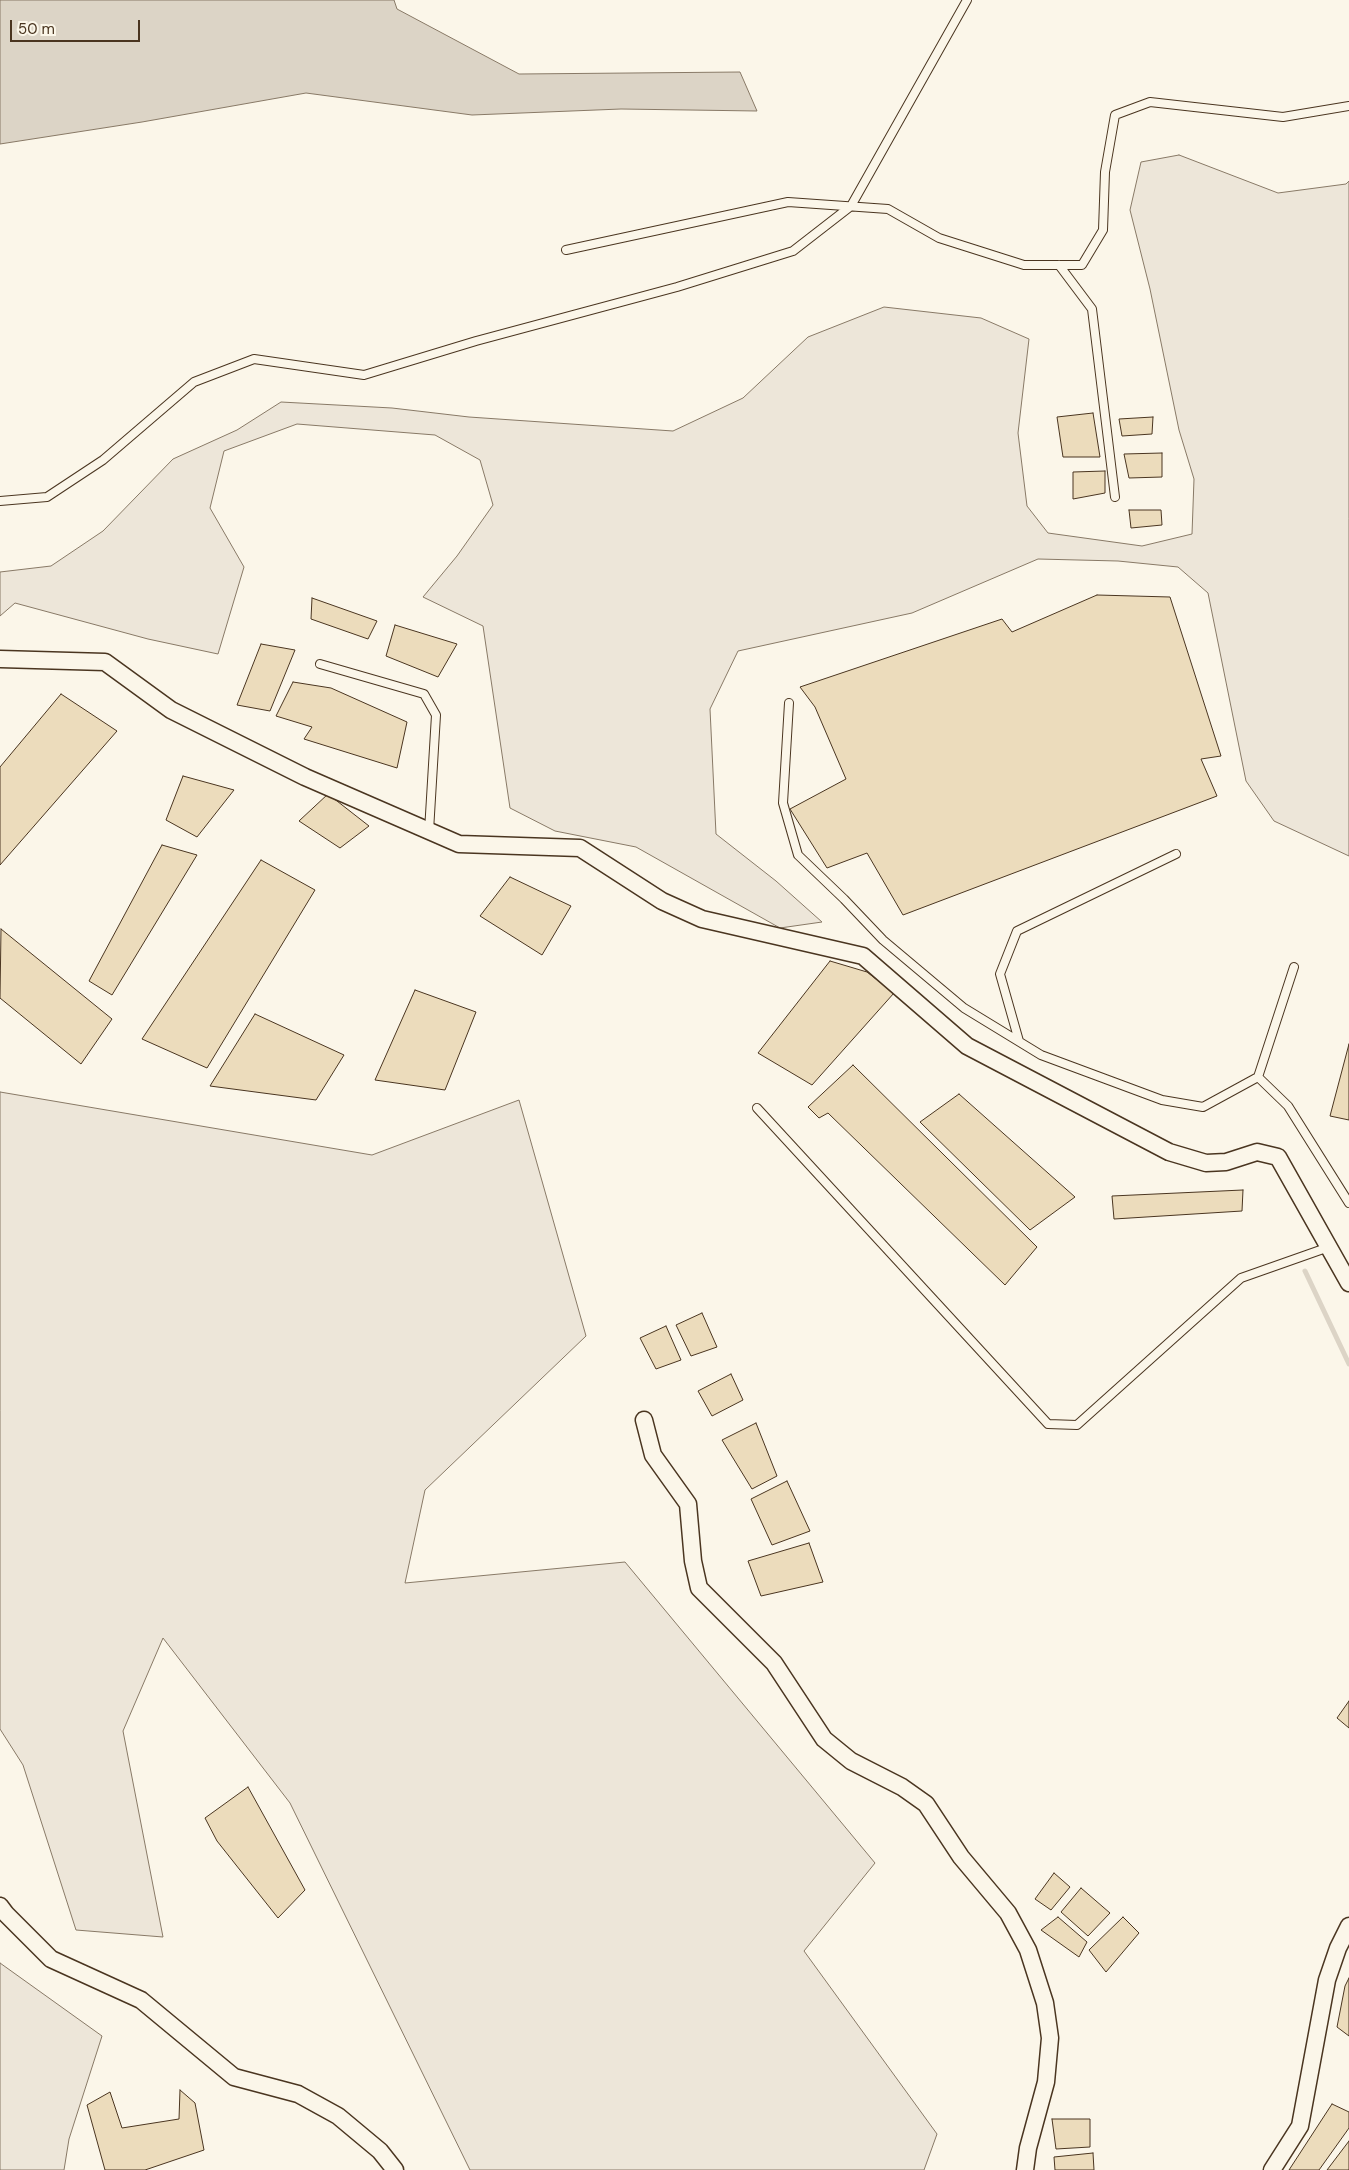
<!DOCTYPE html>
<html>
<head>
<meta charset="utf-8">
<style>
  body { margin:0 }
  #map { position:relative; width:1349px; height:2170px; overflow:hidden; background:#fbf6e9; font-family:"DM Sans",sans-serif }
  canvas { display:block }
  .scale { position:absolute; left:10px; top:20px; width:130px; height:22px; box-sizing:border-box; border:2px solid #4a3520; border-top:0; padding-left:6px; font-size:15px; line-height:18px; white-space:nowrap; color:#4a3520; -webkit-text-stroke:4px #fbf6e9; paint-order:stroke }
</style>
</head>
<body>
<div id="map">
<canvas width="1349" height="2170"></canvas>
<div class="scale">50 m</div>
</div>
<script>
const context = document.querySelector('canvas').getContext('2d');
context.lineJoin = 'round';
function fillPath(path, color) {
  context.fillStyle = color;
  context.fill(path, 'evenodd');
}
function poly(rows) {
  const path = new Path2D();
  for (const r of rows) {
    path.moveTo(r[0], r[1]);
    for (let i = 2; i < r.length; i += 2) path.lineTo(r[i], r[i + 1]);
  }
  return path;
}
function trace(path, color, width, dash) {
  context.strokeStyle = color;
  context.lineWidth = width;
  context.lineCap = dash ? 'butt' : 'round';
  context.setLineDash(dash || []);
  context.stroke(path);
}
const green = poly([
  [1179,155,1278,193,1346,184,1349,181,1349,856,1274,821,1246,781,1208,593,1178,567,1118,561,1038,559,912,613,738,651,710,709,716,834,776,881,822,922,780,928,636,847,555,831,510,808,483,626,423,597,457,556,493,505,480,460,435,435,297,424,224,451,210,508,244,567,218,654,148,639,15,603,0,616,0,572,51,566,103,531,173,459,237,430,281,402,392,408,469,417,673,431,743,398,808,337,884,307,981,318,1029,339,1018,433,1027,506,1048,533,1142,546,1192,534,1194,479,1179,430,1150,289,1130,210,1141,162,1179,155],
  [0,1092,372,1155,519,1100,586,1336,425,1490,405,1583,625,1562,875,1863,804,1951,937,2134,924,2170,470,2170,290,1803,163,1638,123,1731,163,1937,76,1930,23,1765,0,1729,0,1092],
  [0,1963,102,2036,69,2139,64,2170,0,2170,0,1963]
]);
const water = poly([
  [0,0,394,0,397,9,519,74,740,72,757,111,621,109,472,115,306,93,142,122,0,144,0,0]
]);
const stream = poly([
  [1305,1271,1349,1364]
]);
const building = poly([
  [1093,413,1100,457,1063,457,1057,417,1093,413],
  [1153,417,1152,434,1122,436,1119,419,1153,417],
  [1162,453,1162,477,1129,478,1124,454,1162,453],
  [1105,471,1105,493,1073,499,1073,472,1105,471],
  [1129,510,1161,510,1162,525,1131,528,1129,510],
  [1097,595,1170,597,1221,756,1201,759,1217,796,903,915,867,853,827,868,790,809,846,779,815,707,800,687,1002,619,1012,632,1097,595],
  [312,598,377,621,368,639,311,619,312,598],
  [395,625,457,644,438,677,386,656,395,625],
  [261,644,295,650,270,711,237,705,261,644],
  [293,682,331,688,407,722,397,768,304,739,312,727,276,716,293,682],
  [61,694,117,731,0,865,0,767,61,694],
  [183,776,234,790,197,837,166,820,183,776],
  [328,794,369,826,340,848,299,821,328,794],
  [162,845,197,855,112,995,89,981,162,845],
  [261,860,315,890,207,1068,142,1039,261,860],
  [510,877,571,906,542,955,480,916,510,877],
  [1,929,112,1019,81,1064,0,998,1,929],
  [830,961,867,972,894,993,812,1085,758,1053,830,961],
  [415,990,476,1012,445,1090,375,1080,415,990],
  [255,1014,344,1055,316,1100,210,1086,255,1014],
  [1349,1044,1349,1120,1330,1116,1349,1044],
  [853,1065,1037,1247,1005,1285,828,1113,819,1118,808,1107,853,1065],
  [959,1094,1075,1197,1030,1230,920,1122,959,1094],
  [1243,1190,1242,1211,1114,1219,1112,1196,1243,1190],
  [702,1313,717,1347,691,1356,676,1325,702,1313],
  [666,1326,681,1360,656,1369,640,1338,666,1326],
  [731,1374,743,1400,712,1416,698,1391,731,1374],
  [756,1423,777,1476,752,1489,722,1440,756,1423],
  [787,1481,810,1531,772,1545,751,1499,787,1481],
  [809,1543,823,1582,761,1596,748,1561,809,1543],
  [1349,1701,1349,1728,1337,1718,1349,1701],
  [248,1787,305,1890,278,1918,217,1841,205,1818,248,1787],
  [1054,1873,1070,1887,1051,1910,1035,1899,1054,1873],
  [1081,1888,1110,1913,1088,1936,1061,1912,1081,1888],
  [1058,1917,1087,1942,1079,1957,1041,1930,1058,1917],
  [1123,1917,1139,1933,1106,1972,1089,1950,1123,1917],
  [1349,1978,1349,2036,1337,2027,1345,1986,1349,1978],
  [180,2090,195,2103,204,2150,145,2170,105,2170,87,2105,110,2092,122,2128,179,2119,180,2090],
  [1332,2104,1349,2112,1349,2128,1319,2170,1289,2170,1332,2104],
  [1052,2119,1090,2119,1090,2147,1056,2149,1052,2119],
  [1349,2141,1349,2170,1327,2170,1349,2141],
  [1093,2153,1094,2170,1055,2170,1054,2157,1093,2153]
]);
const lane = poly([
  [566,250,788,202,888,209,939,238,1024,265,1082,265,1103,230,1105,172,1115,115,1150,102,1283,117,1349,106],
  [1059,265,1092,309,1115,497],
  [0,501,47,497,103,460,194,382,254,359,364,375,476,341,677,287,793,251,851,206,967,0],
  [320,664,424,694,436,715,429,831],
  [789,703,783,803,798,855,844,899,883,940,964,1008,1041,1055,1162,1100,1203,1107,1258,1077],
  [1294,967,1258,1077,1288,1106,1349,1203],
  [1019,1041,1000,974,1017,931,1176,854],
  [757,1108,1048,1424,1077,1425,1241,1278,1329,1247]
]);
const street = poly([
  [0,659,105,662,171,710,305,777,459,844,580,848,662,901,702,919,863,956,967,1046,1169,1152,1206,1163,1226,1162,1257,1152,1278,1157,1349,1283],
  [644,1420,653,1455,688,1504,693,1561,699,1588,774,1663,824,1739,851,1761,902,1787,926,1804,961,1857,1008,1913,1028,1950,1045,2003,1050,2038,1046,2082,1028,2148,1025,2170],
  [0,1906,6,1914,51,1959,141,2000,234,2077,298,2094,338,2116,380,2151,395,2170],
  [1272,2170,1300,2126,1327,1980,1338,1948,1349,1926]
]);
fillPath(green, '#ede6d9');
trace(green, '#887966', 1);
fillPath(water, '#dcd4c6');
trace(water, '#887966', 1);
trace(stream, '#dcd4c6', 5);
fillPath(building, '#ecdcbc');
trace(building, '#4a3520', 1);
trace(lane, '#4a3520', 10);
trace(street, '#4a3520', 19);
trace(lane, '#fbf6e9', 8);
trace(street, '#fbf6e9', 16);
</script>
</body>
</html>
